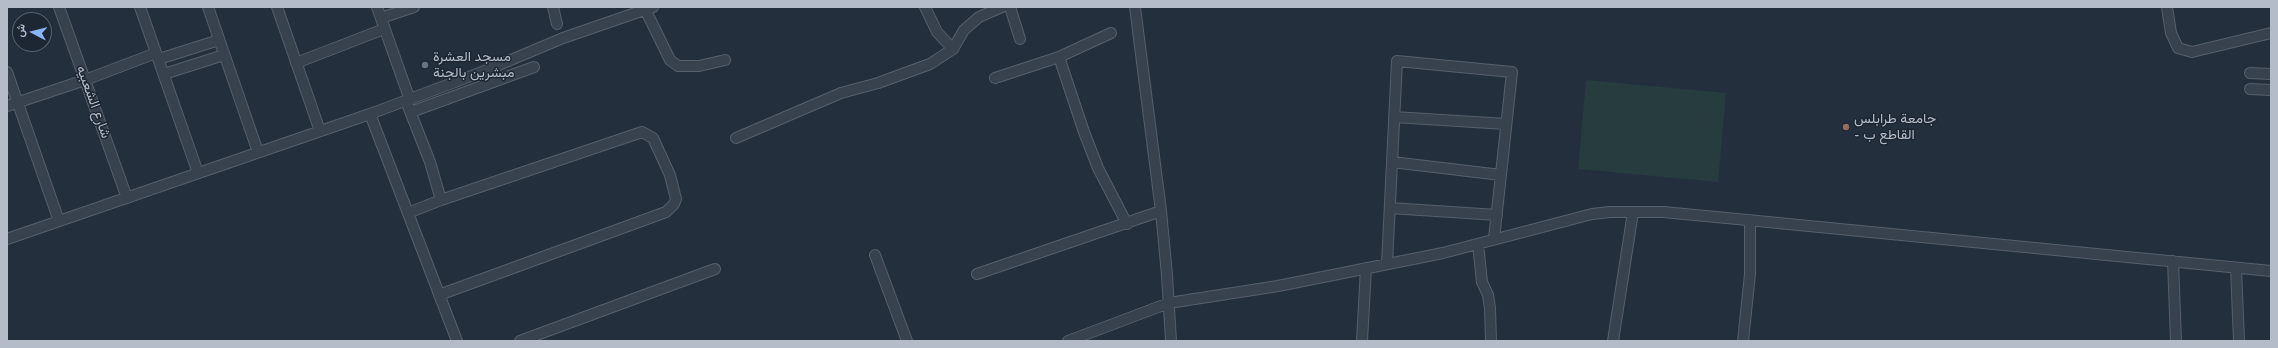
<!DOCTYPE html>
<html>
<head>
<meta charset="utf-8">
<style>
  body { margin:0 }
  #map { position:relative; width:2278px; height:348px; overflow:hidden; background:#242f3e; font-family:"Varela Round",Vazirmatn,sans-serif }
  canvas { display:block }
  .frame { position:absolute; inset:0; border:8px solid #b4bcc9; pointer-events:none }
  .north { position:absolute; left:12px; top:12px; width:40px; height:40px; box-sizing:border-box; background:#1d2633; border:1px solid #59626f; border-radius:50%; rotate:277deg; font-size:11px; font-weight:700; line-height:16px; text-align:center; color:#b4bcc9 }
  .north::after { content:''; display:block; margin:auto; width:14px; height:18px; background:#8ab4f8; clip-path:polygon(50% 0,100% 100%,50% 72%,0 100%) }
</style>
</head>
<body>
<div id="map">
<canvas width="2278" height="348"></canvas>
<div class="frame"></div>
<div class="north">ش</div>
</div>
<script>
const context = document.querySelector('canvas').getContext('2d');
context.lineJoin = 'round';
function fillPath(path, color) {
  context.fillStyle = color;
  context.fill(path, 'evenodd');
}
function poly(rows) {
  const path = new Path2D();
  for (const r of rows) {
    path.moveTo(r[0], r[1]);
    for (let i = 2; i < r.length; i += 2) path.lineTo(r[i], r[i + 1]);
  }
  return path;
}
function trace(path, color, width, dash) {
  context.strokeStyle = color;
  context.lineWidth = width;
  context.lineCap = dash ? 'butt' : 'round';
  context.setLineDash(dash || []);
  context.stroke(path);
}
function drawText(font, color, halo, rows, align = 'center') {
  context.font = font + ' "Varela Round",Vazirmatn,sans-serif';
  context.lineWidth = 3;
  context.setLineDash([]);
  context.textBaseline = 'middle';
  context.strokeStyle = halo;
  context.fillStyle = color;
  for (const [text, x, y, turn = 0] of rows) {
    context.save();
    context.translate(x, y);
    context.rotate((+turn || 0) * Math.PI / 180);
    context.textAlign = isNaN(turn) ? turn : align;
    if (halo) context.strokeText(text, 0, 0);
    context.fillText(text, 0, 0);
    context.restore();
  }
}
const green = poly([
  [1586,80,1726,93,1718,182,1578,169]
]);
const minor = poly([
  [59,7,127,198],
  [140,7,198,173],
  [208,7,258,152],
  [277,7,320,131],
  [377,7,410,100],
  [553,7,557,24],
  [644,7,670,60,678,66,699,66,725,60],
  [925,7,937,32,953,49],
  [1010,7,1020,39],
  [1135,7,1161,211,1167,275,1171,341],
  [2167,7,2171,33,2178,48,2192,52,2271,33],
  [381,18,414,7],
  [1059,57,1084,132,1098,168,1127,224],
  [159,59,219,40],
  [296,63,384,29],
  [7,72,59,221],
  [2250,73,2271,74],
  [164,74,224,55],
  [995,78,1059,57,1111,33],
  [2250,89,2271,90],
  [406,101,430,162,441,200,642,132,653,138,670,175,676,199,674,204,666,212,439,295],
  [7,106,85,80,156,53],
  [411,112,534,67],
  [370,114,457,341],
  [1394,117,1506,124],
  [736,138,841,93,878,83,930,64,953,49,964,30,979,17,1002,7],
  [1392,162,1501,175],
  [1390,208,1497,215],
  [408,213,441,200],
  [7,239,370,114,487,70,563,38,653,7],
  [1478,244,1482,282,1488,295,1490,308,1491,341],
  [875,255,907,341],
  [2173,261,2176,341],
  [1387,264,1397,61,1512,72,1494,239],
  [2236,268,2239,341],
  [977,274,1161,211],
  [520,341,715,269],
  [1068,341,1169,303,1278,286,1443,253,1592,214,1610,212,1663,212,1737,219,2271,271],
  [1362,341,1366,268],
  [1613,341,1633,212],
  [1743,341,1750,274,1750,220]
]);
const markers = [
  [425,65,4,"#6b7280"],
  [1846,127,4,"#8d6e63"]
];
const poiNames = [
  ["مسجد العشرة",433,57],
  ["مبشرين بالجنة",433,73],
  ["جامعة طرابلس",1854,119],
  ["- القاطع ب",1854,135]
];
const streetNames = [
  ["شارع الشعبيه",93,102,70]
];
fillPath(green, '#263c3f');
trace(minor, '#565f6c', 12);
trace(minor, '#38414e', 10);
for (const [x, y, r, color] of markers) {
  const dot = new Path2D();
  dot.arc(x, y, r, 0, 2 * Math.PI);
  context.fillStyle = color;
  context.fill(dot);
  trace(dot, '#1d2633', 1.5);
}
drawText('14px', '#b4bcc9', '#1d2633', poiNames, 'left');
drawText('14px', '#b4bcc9', '#1d2633', streetNames);
</script>
</body>
</html>
